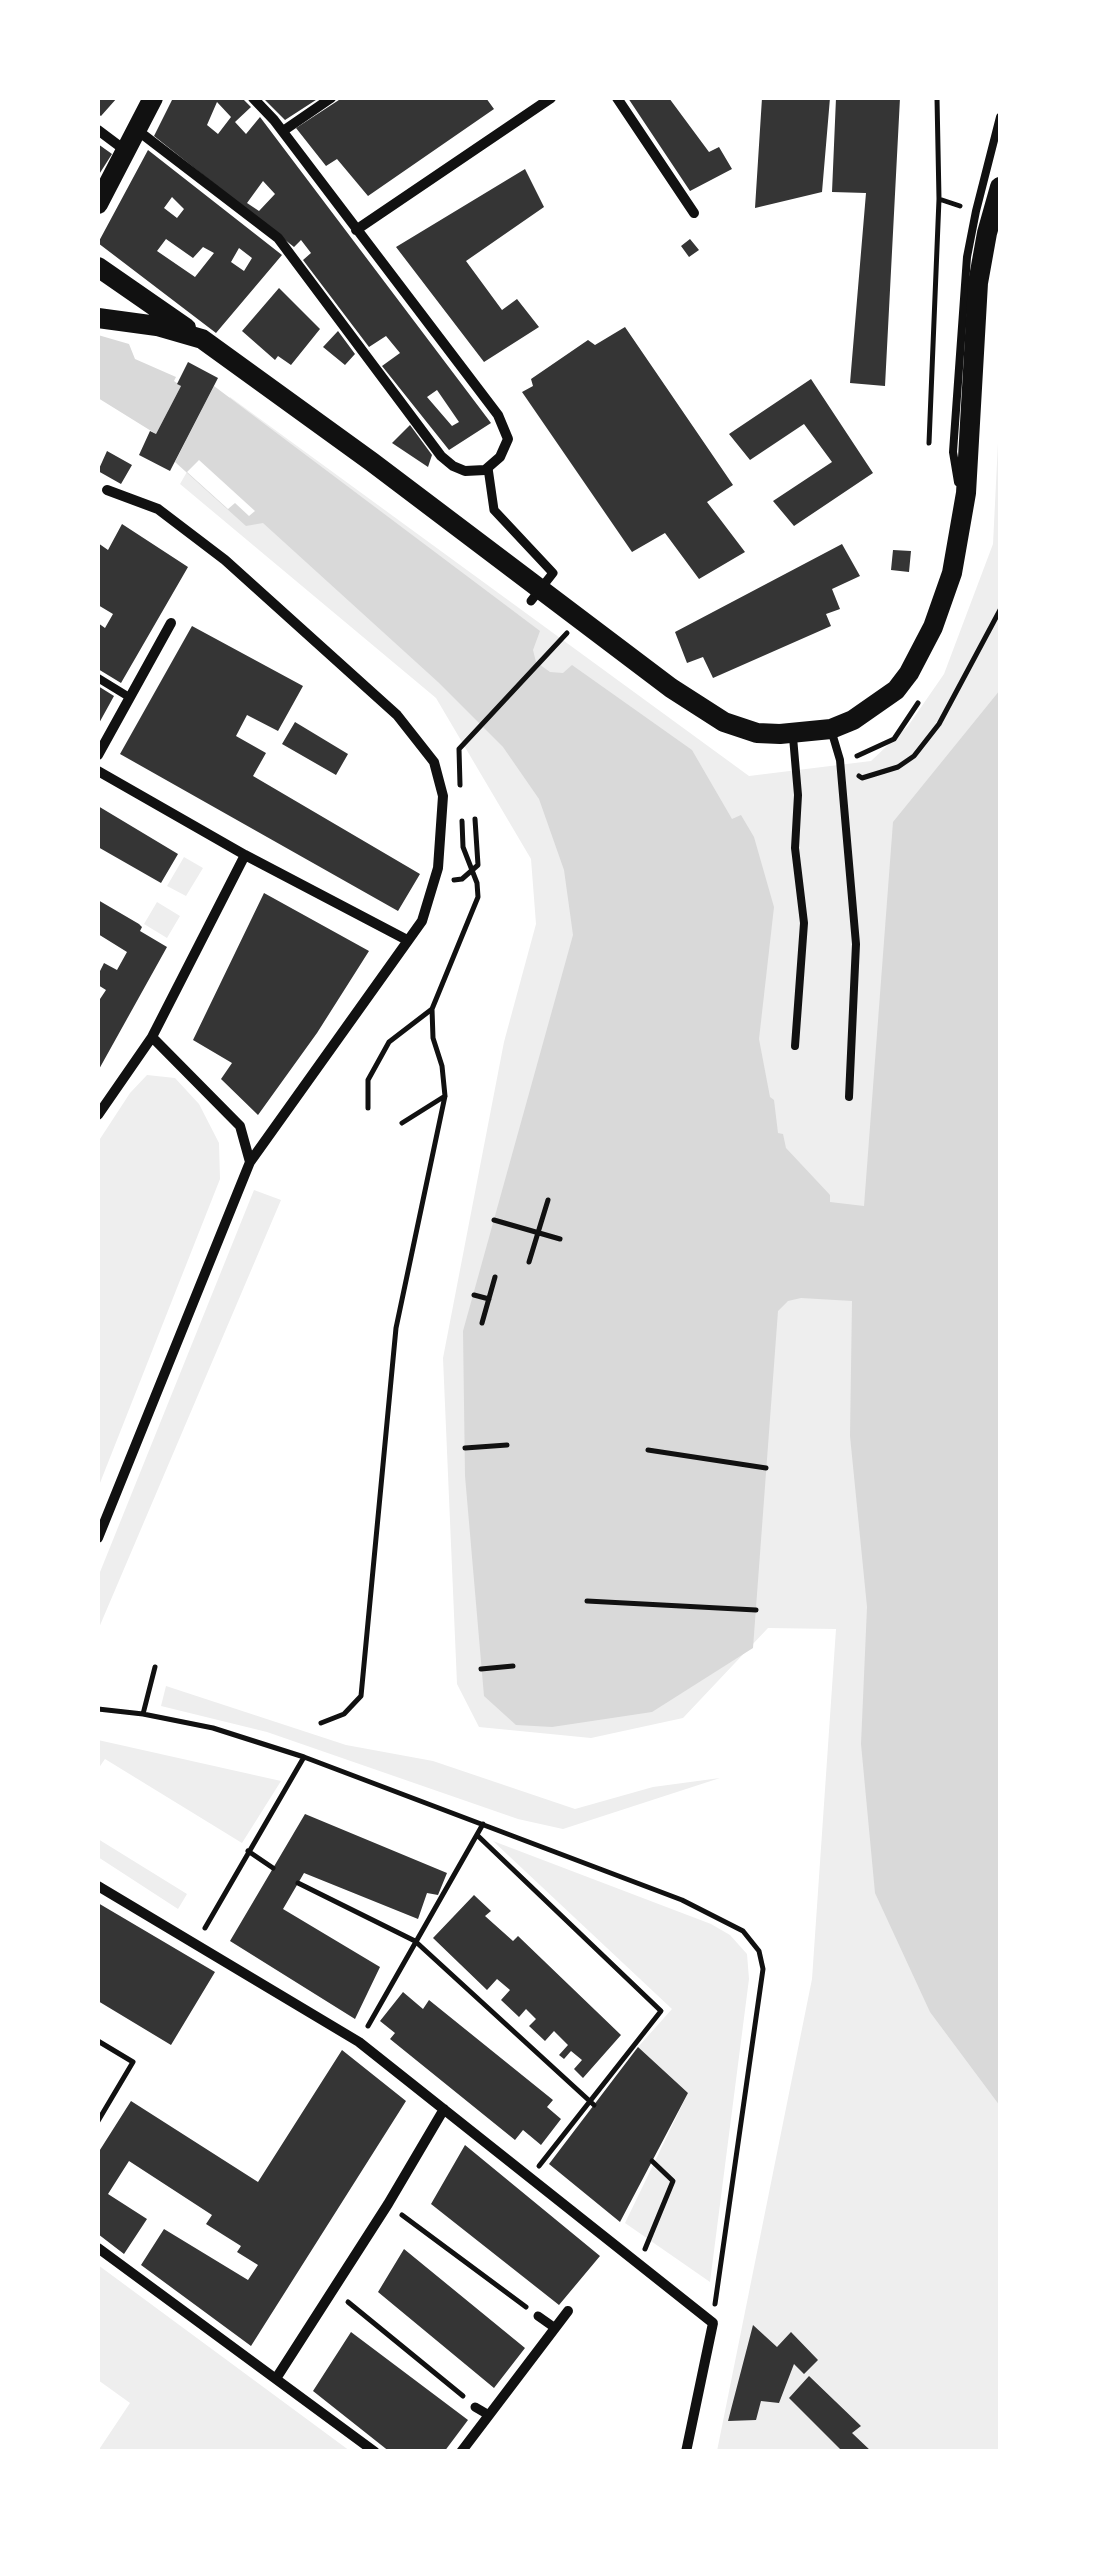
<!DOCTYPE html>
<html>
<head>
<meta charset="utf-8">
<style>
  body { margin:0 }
  #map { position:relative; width:1098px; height:2549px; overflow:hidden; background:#fff; font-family:"Noto Serif",serif }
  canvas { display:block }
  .frame { position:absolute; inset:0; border:100px solid #fff; pointer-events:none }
</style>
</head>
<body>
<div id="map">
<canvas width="1098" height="2549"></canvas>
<div class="frame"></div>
</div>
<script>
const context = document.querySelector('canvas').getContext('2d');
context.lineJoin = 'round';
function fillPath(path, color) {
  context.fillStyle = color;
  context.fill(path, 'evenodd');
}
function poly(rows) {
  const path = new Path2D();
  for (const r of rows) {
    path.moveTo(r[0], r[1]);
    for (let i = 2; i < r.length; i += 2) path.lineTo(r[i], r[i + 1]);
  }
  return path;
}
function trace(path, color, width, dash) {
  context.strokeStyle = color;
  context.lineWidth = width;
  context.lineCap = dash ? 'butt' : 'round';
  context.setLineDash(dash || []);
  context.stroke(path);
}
const green = poly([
  [230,397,749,776,871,761,908,726,944,674,993,544,1000,402,1000,2451,717,2451,812,1979,836,1629,768,1628,683,1718,591,1738,479,1727,457,1684,443,1358,504,1042,536,924,531,859,436,698,180,484],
  [184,857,203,868,186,896,167,886],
  [157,902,180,916,167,938,144,924],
  [147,1075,175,1078,199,1104,219,1143,220,1179,98,1488,98,1142,130,1093],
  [254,1190,281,1200,98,1630,98,1577],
  [166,1686,346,1745,433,1761,575,1809,653,1787,720,1778,563,1829,518,1819,267,1732,161,1706],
  [98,1740,281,1781,242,1843,105,1759,98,1769],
  [98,1839,187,1894,178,1909,98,1857],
  [493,1841,711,1924,730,1935,747,1954,749,1979,710,2282,625,2223,688,2093,638,2047,672,2009],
  [98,2265,350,2451,98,2451,130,2403,98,2380]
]);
const water = poly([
  [98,335,129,344,135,359,176,377,174,381,181,386,156,434,98,398],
  [214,386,540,631,533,650,536,662,550,672,563,673,572,665,692,750,732,819,741,815,754,837,774,907,759,1039,770,1097,774,1100,778,1133,783,1134,786,1148,830,1195,830,1202,864,1206,893,822,1000,690,1000,2106,930,2012,875,1893,861,1744,867,1607,850,1436,852,1301,801,1298,788,1301,778,1311,753,1648,652,1712,552,1727,516,1725,484,1696,465,1476,463,1331,573,935,564,870,539,799,503,747,438,682,263,523,246,526,175,462]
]);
const pier = poly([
  [199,460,255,511,249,516,235,503,228,509,187,472]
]);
const building = poly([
  [98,98,117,98,101,116,98,114],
  [173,98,242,98,251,107,235,122,246,134,260,117,491,423,449,450,382,366,400,353,386,336,369,347,303,260,311,253,301,240,294,247,154,136],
  [217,102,231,117,218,134,207,125],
  [263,181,275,194,259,211,247,203],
  [437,390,459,422,452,426,427,397],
  [263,98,319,98,285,120],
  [342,98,486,98,494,109,368,196,337,159,326,166,296,128],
  [628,98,669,98,709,152,719,147,732,169,690,191],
  [762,98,830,98,822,192,755,208],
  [836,98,900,98,885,386,850,383,866,193,832,192],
  [98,144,112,154,98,176],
  [148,150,282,255,216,333,98,243],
  [172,197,184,209,177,218,164,208],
  [166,239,193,258,203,247,214,253,195,277,157,251],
  [239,248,252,258,244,271,231,262],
  [525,169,544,207,466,261,502,310,517,299,539,327,484,362,396,247],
  [690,239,699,250,689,257,681,246],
  [279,288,320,329,291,365,278,356,275,360,242,331],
  [625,327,733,485,707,502,745,552,699,579,665,533,632,552,522,392,533,386,531,379,588,340,595,345],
  [338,331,355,354,345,365,323,347],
  [188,362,218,378,170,471,139,455,150,431,156,434,181,386,177,384],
  [811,379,873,473,794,526,773,501,832,462,804,424,750,460,729,434],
  [410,425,432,455,428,467,392,443],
  [107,451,132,465,121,484,98,471],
  [122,524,188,567,121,683,98,669,98,623,105,628,113,614,98,605,98,543,108,550],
  [842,544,860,576,832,589,840,609,826,614,831,626,713,678,703,657,687,663,675,632],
  [893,550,911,551,909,572,891,570],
  [192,626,303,686,278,731,247,715,236,736,266,753,253,776,420,874,398,911,120,754],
  [98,686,114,696,98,725],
  [295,722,348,754,336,775,282,744],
  [98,806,178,854,161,883,98,847],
  [264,893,369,951,317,1033,258,1115,221,1079,232,1063,193,1040],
  [98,900,139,924,142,927,140,931,167,947,98,1071,98,1002,106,990,98,985,98,975,104,963,117,970,127,952,98,934],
  [305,1814,447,1873,438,1895,427,1893,418,1919,304,1873,283,1909,380,1967,355,2019,230,1941],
  [474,1895,491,1911,485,1916,513,1941,518,1936,621,2035,583,2078,574,2069,582,2060,571,2051,564,2059,559,2055,568,2045,554,2031,545,2041,529,2026,536,2019,526,2009,519,2017,501,2000,510,1990,497,1979,487,1990,433,1938],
  [98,1903,215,1972,171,2045,98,2001],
  [403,1992,423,2009,429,2000,553,2100,547,2107,561,2119,541,2145,523,2130,515,2140,390,2039,395,2033,380,2021],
  [638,2047,688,2093,620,2222,549,2164],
  [342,2050,406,2101,251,2346,141,2265,164,2229,248,2280,258,2265,237,2252,241,2246,206,2224,212,2215,129,2161,108,2194,147,2219,124,2254,98,2234,98,2153,131,2101,258,2182],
  [465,2145,600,2256,559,2305,431,2204],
  [404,2249,525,2348,494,2388,378,2292],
  [753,2325,777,2347,791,2332,818,2360,804,2374,794,2364,779,2403,761,2401,756,2420,728,2421],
  [351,2332,468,2420,444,2452,390,2452,313,2391],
  [809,2376,861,2426,852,2433,872,2452,843,2452,789,2398]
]);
const path = poly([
  [937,98,939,199,960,206],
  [929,443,939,199],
  [857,756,894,739,918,703],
  [859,776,862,778,898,767,914,756,939,724,1000,610],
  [460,785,459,749,567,633],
  [454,880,462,879,478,865,475,819],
  [368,1108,368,1080,389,1042,432,1009],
  [402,1123,445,1096],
  [494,1220,560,1239],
  [529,1262,548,1200],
  [474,1295,489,1299],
  [482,1323,495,1277],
  [465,1448,507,1445],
  [648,1450,766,1468],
  [587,1601,756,1610],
  [481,1669,513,1666],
  [98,1709,143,1714,213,1728,304,1757,682,1900,743,1931,759,1951,763,1969,715,2304],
  [143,1714,155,1667],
  [321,1723,344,1714,361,1696,396,1328,445,1096,442,1066,433,1038,432,1009,478,897,477,883,463,847,462,821],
  [477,1835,661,2011,539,2166],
  [248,1851,273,1868],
  [298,1883,415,1941,594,2105],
  [205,1928,304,1757],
  [368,2026,483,1824],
  [98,2041,133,2062,98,2121],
  [402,2215,526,2307],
  [645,2249,673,2181,652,2161],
  [348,2302,463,2396]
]);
const service = poly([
  [958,482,953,452,967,257,976,211,1000,117],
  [98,678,129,697],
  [832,733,840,760,856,944,849,1097],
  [793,737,798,795,795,848,804,923,795,1046]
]);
const pedestrian = poly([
  [488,468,494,510,553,573,531,601],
  [538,2316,555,2328],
  [475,2407,487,2414]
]);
const minor = poly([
  [617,98,694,213],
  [98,130,126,151],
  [137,130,278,238,441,456,453,466,465,471,485,470,500,457,508,439,498,415,274,120,253,98],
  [283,131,331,98],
  [356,230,551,98],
  [98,755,171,623],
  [98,771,245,855,407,940],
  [152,1037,240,1126,250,1162],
  [98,1115,152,1037,245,855],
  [98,1538,250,1162,422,921,438,868,443,796,434,762,397,715,225,560,158,509,107,490],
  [98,1886,359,2042,713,2323,686,2452],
  [98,2248,375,2452],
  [277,2377,388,2204,444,2109],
  [461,2452,568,2311]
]);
const secondary = poly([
  [98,204,153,98],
  [98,267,186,328],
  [98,318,157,326,202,339,372,462,671,688,724,722,757,733,780,734,831,729,853,720,896,690,909,673,933,627,952,573,966,493,978,283,987,233,1000,187]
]);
fillPath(green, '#eee');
fillPath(water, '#d9d9d9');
fillPath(pier, '#fff');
fillPath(building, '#353535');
trace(path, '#111', 5);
trace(service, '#111', 8);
trace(pedestrian, '#111', 9);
trace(minor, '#111', 10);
trace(secondary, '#111', 20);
</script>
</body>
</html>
